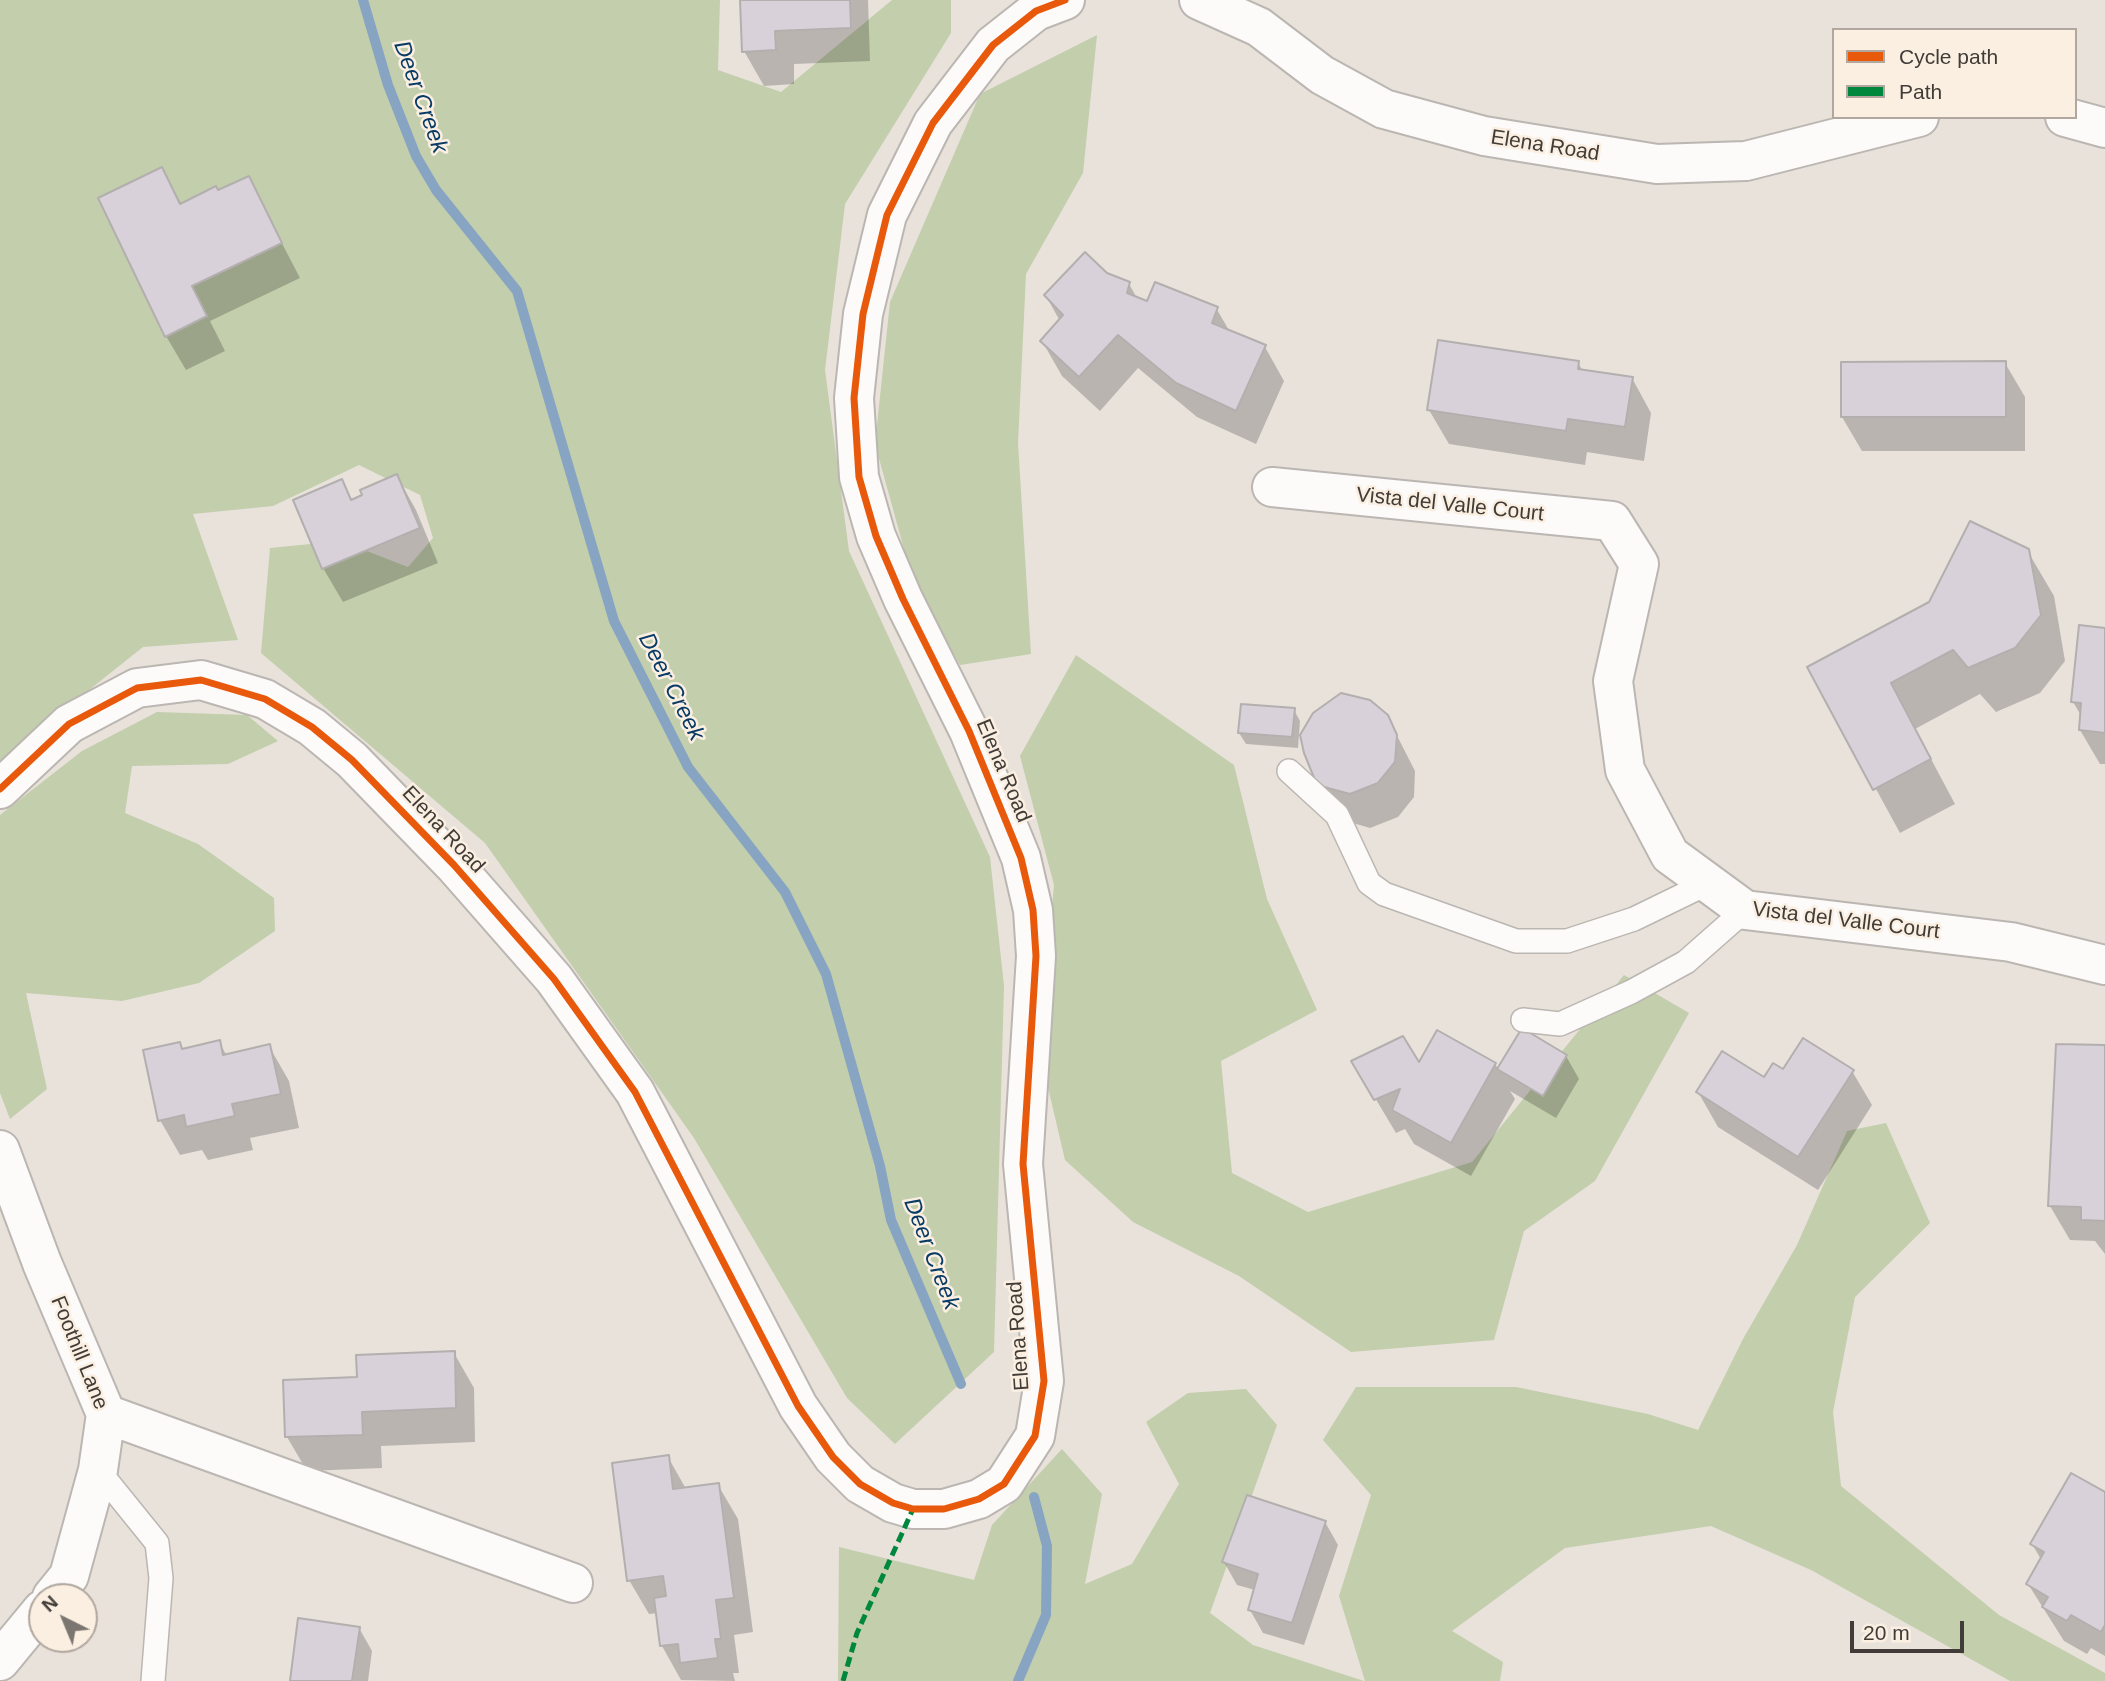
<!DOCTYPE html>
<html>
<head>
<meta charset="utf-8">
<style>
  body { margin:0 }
  #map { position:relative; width:2105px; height:1681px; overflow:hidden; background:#e8e2db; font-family:Helvetica,sans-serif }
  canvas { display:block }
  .legend { position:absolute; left:1832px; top:28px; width:245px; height:91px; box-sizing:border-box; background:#fbefe2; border:2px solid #b1a79e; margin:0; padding:9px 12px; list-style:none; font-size:21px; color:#413c37 }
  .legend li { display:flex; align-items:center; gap:14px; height:35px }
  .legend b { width:35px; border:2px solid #b1a79e }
  .north { position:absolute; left:28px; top:1583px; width:70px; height:70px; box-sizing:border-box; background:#fbefe2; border:2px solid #b1a79e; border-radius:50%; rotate:317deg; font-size:19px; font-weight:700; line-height:28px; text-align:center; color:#413c37 }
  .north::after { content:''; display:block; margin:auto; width:24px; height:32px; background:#7b7670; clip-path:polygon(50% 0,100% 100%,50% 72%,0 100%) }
  .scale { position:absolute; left:1850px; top:1621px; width:114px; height:32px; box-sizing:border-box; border:4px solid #413c37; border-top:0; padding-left:9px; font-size:21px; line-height:24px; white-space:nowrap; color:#413c37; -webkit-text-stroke:5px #fbefe2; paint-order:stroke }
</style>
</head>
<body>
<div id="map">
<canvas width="2105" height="1681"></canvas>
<ul class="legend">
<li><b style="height:9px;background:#e8590c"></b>Cycle path</li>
<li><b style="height:9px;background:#00873e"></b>Path</li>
</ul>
<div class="north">N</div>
<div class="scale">20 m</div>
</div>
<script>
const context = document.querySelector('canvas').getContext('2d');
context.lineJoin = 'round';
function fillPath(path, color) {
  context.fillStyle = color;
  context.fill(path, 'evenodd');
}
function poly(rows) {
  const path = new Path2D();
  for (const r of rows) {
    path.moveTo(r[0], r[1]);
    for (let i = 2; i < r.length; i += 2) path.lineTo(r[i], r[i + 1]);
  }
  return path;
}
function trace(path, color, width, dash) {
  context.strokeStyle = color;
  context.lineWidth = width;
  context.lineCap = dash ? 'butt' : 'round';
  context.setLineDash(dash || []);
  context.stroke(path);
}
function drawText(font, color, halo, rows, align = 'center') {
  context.font = font + ' Helvetica,sans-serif';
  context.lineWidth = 5;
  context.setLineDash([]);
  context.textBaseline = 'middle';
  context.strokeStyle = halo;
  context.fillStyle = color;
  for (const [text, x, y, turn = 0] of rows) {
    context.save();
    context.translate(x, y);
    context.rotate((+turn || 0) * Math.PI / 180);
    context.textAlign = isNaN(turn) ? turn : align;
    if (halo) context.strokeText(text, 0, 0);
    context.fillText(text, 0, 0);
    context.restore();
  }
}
const forest = poly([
  [0,0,720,0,718,70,781,92,892,0,951,0,951,33,845,204,825,370,849,551,990,857,1004,986,994,1352,895,1444,847,1398,694,1138,485,843,261,653,270,548,341,541,408,567,433,538,420,495,359,465,273,506,193,514,238,640,143,647,0,761],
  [1097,35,1083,173,1026,274,1018,443,1031,654,960,665,912,578,875,444,890,302,980,94],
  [1076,655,1234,765,1267,899,1317,1010,1221,1061,1232,1173,1308,1212,1472,1162,1624,975,1689,1013,1595,1181,1524,1231,1494,1340,1351,1352,1239,1276,1133,1222,1065,1160,1039,1049,1054,885,1020,756],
  [157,712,247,715,278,741,228,764,132,766,125,813,198,844,274,898,275,931,199,983,122,1001,26,993,47,1089,10,1119,0,1093,0,815,82,751],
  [1886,1123,1930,1223,1855,1297,1833,1412,1841,1486,1999,1615,2105,1673,2105,1681,2010,1681,1811,1570,1711,1526,1565,1548,1452,1631,1503,1662,1500,1681,1365,1681,1339,1596,1371,1495,1323,1440,1356,1387,1516,1387,1648,1414,1698,1430,1743,1339,1797,1245,1847,1131],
  [1246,1389,1277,1425,1210,1613,1253,1645,1364,1681,838,1681,839,1547,974,1580,992,1525,1062,1449,1102,1494,1085,1584,1132,1564,1179,1484,1146,1422,1188,1393]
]);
const shadow = poly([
  [742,0,868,0,870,61,794,64,794,84,764,86,744,51],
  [162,169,182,205,248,178,300,278,210,321,225,351,186,370,166,336],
  [1106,274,1129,284,1138,300,1148,304,1216,308,1230,332,1265,347,1284,381,1256,444,1197,417,1138,368,1100,411,1062,376,1042,341,1060,321,1046,296],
  [1578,363,1583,371,1632,378,1651,413,1644,461,1587,452,1585,465,1449,444,1429,410],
  [2005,363,2025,397,2025,451,1862,451,1842,417],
  [397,476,416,510,438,563,343,602,323,568,342,482,353,501],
  [2027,550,2054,596,2065,661,2040,693,1996,712,1980,694,1915,729,1955,804,1900,833,1810,668],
  [2105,629,2105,764,2100,764,2080,730,2082,717,2073,702],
  [1294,710,1300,721,1298,748,1246,744,1239,733],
  [1387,716,1415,771,1414,797,1398,817,1370,828,1339,819,1319,784],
  [1522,1031,1566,1056,1579,1079,1556,1118,1510,1091,1515,1099,1471,1176,1414,1144,1405,1129,1396,1133,1353,1061,1419,1066,1438,1032,1495,1064,1499,1070],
  [219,1042,227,1056,269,1046,289,1081,299,1128,250,1138,253,1150,208,1160,202,1150,180,1155,160,1120],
  [2105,1047,2105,1254,2095,1241,2070,1240,2050,1206],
  [1783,1071,1852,1071,1872,1105,1818,1190,1718,1127,1698,1092,1765,1080],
  [454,1353,474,1388,475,1442,381,1446,382,1468,307,1471,287,1437,359,1379],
  [668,1457,686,1489,718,1485,738,1519,753,1632,734,1635,739,1673,733,1673,735,1681,681,1680,662,1646,658,1613,649,1614,629,1580],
  [2105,1494,2105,1656,2091,1648,2087,1654,2064,1641,2028,1584,2042,1561,2032,1544],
  [1325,1522,1338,1545,1304,1645,1263,1633,1250,1610,1255,1590,1237,1585,1224,1562],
  [359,1628,372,1651,368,1681,291,1681]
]);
const stream = poly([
  [363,0,388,85,416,156,436,190,517,291,614,621,688,767,785,892,826,974,880,1166,891,1220,961,1384],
  [1018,1681,1046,1615,1047,1546,1034,1497]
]);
const building = poly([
  [740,0,850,0,851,28,775,31,776,50,742,52,740,0],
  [162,167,180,204,216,186,218,190,249,176,282,243,192,286,207,316,165,337,98,198,162,167],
  [1085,252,1107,273,1130,282,1127,293,1147,301,1155,282,1218,307,1212,323,1266,345,1236,411,1176,383,1118,335,1079,377,1040,341,1063,315,1044,295,1085,252],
  [1438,340,1579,361,1578,369,1633,377,1625,427,1568,419,1566,431,1427,410,1438,340],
  [2006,361,2006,417,1841,417,1841,362,2006,361],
  [397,474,420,528,322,569,293,500,342,479,351,500,362,495,360,490,397,474],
  [1970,521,2029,549,2041,615,2015,648,1968,668,1953,650,1891,683,1931,759,1873,790,1807,667,1929,602,1970,521],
  [2079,625,2105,628,2105,733,2079,730,2081,703,2071,702,2079,625],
  [1341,693,1370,700,1388,715,1397,735,1395,762,1378,783,1350,794,1317,785,1304,753,1300,735,1313,713,1341,693],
  [1241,704,1295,708,1292,737,1238,733,1241,704],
  [1522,1028,1567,1055,1543,1096,1497,1069,1522,1028],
  [1437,1030,1496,1063,1451,1143,1392,1110,1400,1089,1374,1100,1351,1061,1403,1036,1419,1062,1437,1030],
  [1803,1038,1854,1070,1798,1157,1696,1092,1722,1051,1764,1077,1773,1063,1783,1069,1803,1038],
  [220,1040,223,1055,270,1044,281,1094,232,1104,235,1116,186,1127,184,1115,158,1121,143,1050,180,1042,182,1049,220,1040],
  [2056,1044,2105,1045,2105,1221,2081,1220,2081,1207,2048,1206,2056,1044],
  [455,1351,456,1408,362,1412,363,1435,285,1437,283,1380,357,1377,356,1355,455,1351],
  [669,1455,673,1489,719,1483,734,1598,716,1600,721,1639,715,1639,718,1658,680,1663,678,1644,660,1646,654,1598,666,1596,663,1576,627,1581,612,1463,669,1455],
  [2071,1473,2105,1492,2105,1625,2101,1632,2071,1615,2067,1621,2042,1607,2048,1597,2026,1584,2044,1552,2030,1544,2071,1473],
  [1247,1495,1326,1521,1292,1623,1248,1610,1258,1574,1222,1562,1247,1495],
  [298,1618,360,1627,352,1681,290,1681,298,1618]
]);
const lane = poly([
  [1289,771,1337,815,1369,883,1384,894,1516,941,1567,941,1634,919,1708,883],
  [1523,1020,1560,1024,1631,992,1686,962,1745,910],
  [98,1470,157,1543,161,1578,153,1681]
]);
const street = poly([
  [1272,487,1612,521,1639,564,1613,681,1625,770,1670,855,1745,910,2011,942,2105,965],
  [0,1150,42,1263,106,1414,98,1470,69,1576,52,1597],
  [106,1414,573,1583],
  [0,1661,42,1610]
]);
const secondary = poly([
  [1199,0,1259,27,1322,75,1384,109,1484,136,1657,164,1746,161,1919,117],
  [2065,117,2105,128],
  [0,789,69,724,137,688,201,680,265,699,312,727,352,760,454,865,554,979,635,1092,798,1406,833,1457,860,1484,893,1503,913,1509,944,1509,979,1499,1004,1484,1035,1436,1044,1381,1023,1164,1036,956,1033,910,1021,858,969,731,903,599,876,536,859,477,854,398,863,314,887,215,933,123,993,45,1036,11,1065,0]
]);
const quiet = poly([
  [843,1681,857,1633,913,1509]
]);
const cycleway = poly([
  [0,789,69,724,137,688,201,680,265,699,312,727,352,760,454,865,554,979,635,1092,798,1406,833,1457,860,1484,893,1503,913,1509,944,1509,979,1499,1004,1484,1035,1436,1044,1381,1023,1164,1036,956,1033,910,1021,858,969,731,903,599,876,536,859,477,854,398,863,314,887,215,933,123,993,45,1036,11,1065,0]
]);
const streetNames = [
  ["Elena Road",1545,146,9],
  ["Vista del Valle Court",1450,505,6],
  ["Elena Road",1003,771,67],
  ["Elena Road",443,830,47],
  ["Vista del Valle Court",1846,921,7],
  ["Elena Road",1019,1336,-94],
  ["Foothill Lane",79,1353,68]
];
const waterNames = [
  ["Deer Creek",420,97,70],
  ["Deer Creek",671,687,63],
  ["Deer Creek",931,1254,69]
];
fillPath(forest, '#c2ceac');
fillPath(shadow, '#0003');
trace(stream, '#87a4c2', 10);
fillPath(building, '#d9d1d9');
trace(building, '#b3afae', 2);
trace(lane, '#bbb6b1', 26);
trace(street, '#bbb6b1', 42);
trace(secondary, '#bbb6b1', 42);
trace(lane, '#fcfbfa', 23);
trace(street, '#fcfbfa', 38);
trace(secondary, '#fcfbfa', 38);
trace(quiet, '#00873e', 5, [10, 5]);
trace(cycleway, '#e8590c', 7);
drawText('21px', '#413c37', '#fbefe2', streetNames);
drawText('italic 23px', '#073b66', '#fbefe2', waterNames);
</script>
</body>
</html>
